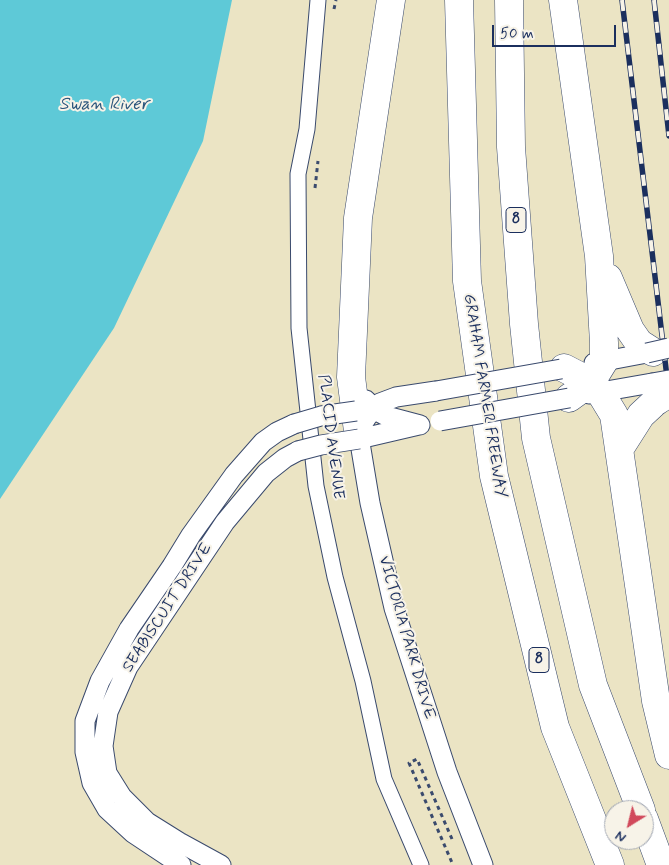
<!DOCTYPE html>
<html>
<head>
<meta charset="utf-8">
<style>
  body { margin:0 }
  #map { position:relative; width:669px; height:865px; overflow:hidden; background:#ebe4c4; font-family:Mynerve,sans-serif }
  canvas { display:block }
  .north { position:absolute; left:604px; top:800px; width:50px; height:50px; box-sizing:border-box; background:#f7f3e8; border:1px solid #9fa5b1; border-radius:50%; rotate:216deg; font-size:14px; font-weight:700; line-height:20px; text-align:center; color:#1b2f5e }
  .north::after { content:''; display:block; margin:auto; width:18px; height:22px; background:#d1495b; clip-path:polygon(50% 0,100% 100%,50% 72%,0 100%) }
  .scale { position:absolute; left:492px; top:25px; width:124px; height:22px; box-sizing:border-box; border:2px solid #1b2f5e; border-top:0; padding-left:6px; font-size:15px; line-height:18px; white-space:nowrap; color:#1b2f5e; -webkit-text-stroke:4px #f7f3e8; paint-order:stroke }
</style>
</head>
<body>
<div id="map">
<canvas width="669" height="865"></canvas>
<div class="north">N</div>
<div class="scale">50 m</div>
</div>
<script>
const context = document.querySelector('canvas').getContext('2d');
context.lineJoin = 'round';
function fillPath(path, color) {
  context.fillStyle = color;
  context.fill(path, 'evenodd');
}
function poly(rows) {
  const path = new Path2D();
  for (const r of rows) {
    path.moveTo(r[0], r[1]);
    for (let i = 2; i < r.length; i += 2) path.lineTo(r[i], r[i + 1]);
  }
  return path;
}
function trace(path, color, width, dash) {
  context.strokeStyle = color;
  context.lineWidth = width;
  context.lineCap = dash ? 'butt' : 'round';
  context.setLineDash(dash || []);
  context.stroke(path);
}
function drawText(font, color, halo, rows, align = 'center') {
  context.font = font + ' Mynerve,sans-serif';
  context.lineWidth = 4;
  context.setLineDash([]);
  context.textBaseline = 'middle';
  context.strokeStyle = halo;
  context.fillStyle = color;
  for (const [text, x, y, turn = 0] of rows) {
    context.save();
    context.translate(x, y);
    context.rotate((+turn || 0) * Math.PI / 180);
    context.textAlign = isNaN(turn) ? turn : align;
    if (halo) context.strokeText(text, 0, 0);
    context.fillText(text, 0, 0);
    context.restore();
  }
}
const water = poly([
  [0,0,232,0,203,141,114,328,0,499]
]);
const path = poly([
  [334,9,336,0],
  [315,188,318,161],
  [452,839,417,759,409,763,453,865]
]);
const minor = poly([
  [318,0,307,129,298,174,299,328,316,486,335,577,363,681,384,779,421,865]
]);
const tertiary = poly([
  [594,363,647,353],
  [436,391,396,397,380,403,367,417,358,431,370,503,394,608,447,772,483,865],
  [589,394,652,383],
  [366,400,373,409,386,416,420,425],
  [359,439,419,425],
  [181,865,133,833,107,809,92,783,85,752,85,721,100,681,129,629,172,566,191,535,234,475,263,442,277,432,294,424],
  [221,865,179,842,147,822,122,797,107,773,103,746,108,712,128,667,225,522,266,473,285,458,298,451]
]);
const motorway = poly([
  [459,0,467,281,494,476,555,727,610,865],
  [509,0,511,147,524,324,536,438,593,685,641,810],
  [563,0,599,256,604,343,604,361,591,382,569,398],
  [608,278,630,330,639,343,653,352],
  [564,368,591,382,600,392,614,415,656,701,669,755],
  [358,431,351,377,358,218,391,0],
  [620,448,641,415,655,402],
  [644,819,661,865]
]);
const rail = poly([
  [622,0,669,394],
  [654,0,669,136]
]);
const tertiaryBridge = poly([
  [647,353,669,348],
  [652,383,669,380],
  [436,391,561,369],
  [440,421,569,398],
  [294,424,321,416,356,411],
  [298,451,321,445,359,439]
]);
const motorwayBridge = poly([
  [655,402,669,393]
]);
const shields = [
  [516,220,20],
  [539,660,20]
];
const shieldNames = [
  ["8",516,220],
  ["8",539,660]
];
const streetNames = [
  ["GRAHAM FARMER FREEWAY",484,396,81],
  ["PLACID AVENUE",330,437,83],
  ["SEABISCUIT DRIVE",168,608,-57],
  ["VICTORIA PARK DRIVE",406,638,74]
];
const waterNames = [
  ["Swan River",104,105]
];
fillPath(water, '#5ec9d7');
trace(minor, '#3a4a6d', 17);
trace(tertiary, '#3a4a6d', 21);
trace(motorway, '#3a4a6d', 29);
trace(path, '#3a4a6d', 3, [4, 4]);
trace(minor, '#fff', 15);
trace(tertiary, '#fff', 19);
trace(motorway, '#fff', 28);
trace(rail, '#1b2f5e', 5.5);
trace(rail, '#f7f3e8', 4, [11]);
trace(tertiaryBridge, '#3a4a6d', 21, []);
trace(motorwayBridge, '#3a4a6d', 29, []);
trace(tertiaryBridge, '#fff', 19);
trace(motorwayBridge, '#fff', 28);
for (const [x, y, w] of shields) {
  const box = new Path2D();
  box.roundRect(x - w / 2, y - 12.5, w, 25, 4);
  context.fillStyle = '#f7f3e8';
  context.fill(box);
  trace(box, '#1b2f5e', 1);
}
drawText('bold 15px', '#1b2f5e', null, shieldNames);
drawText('16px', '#1b2f5e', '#f7f3e8', streetNames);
drawText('italic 18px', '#2c567c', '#f7f3e8', waterNames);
</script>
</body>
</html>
